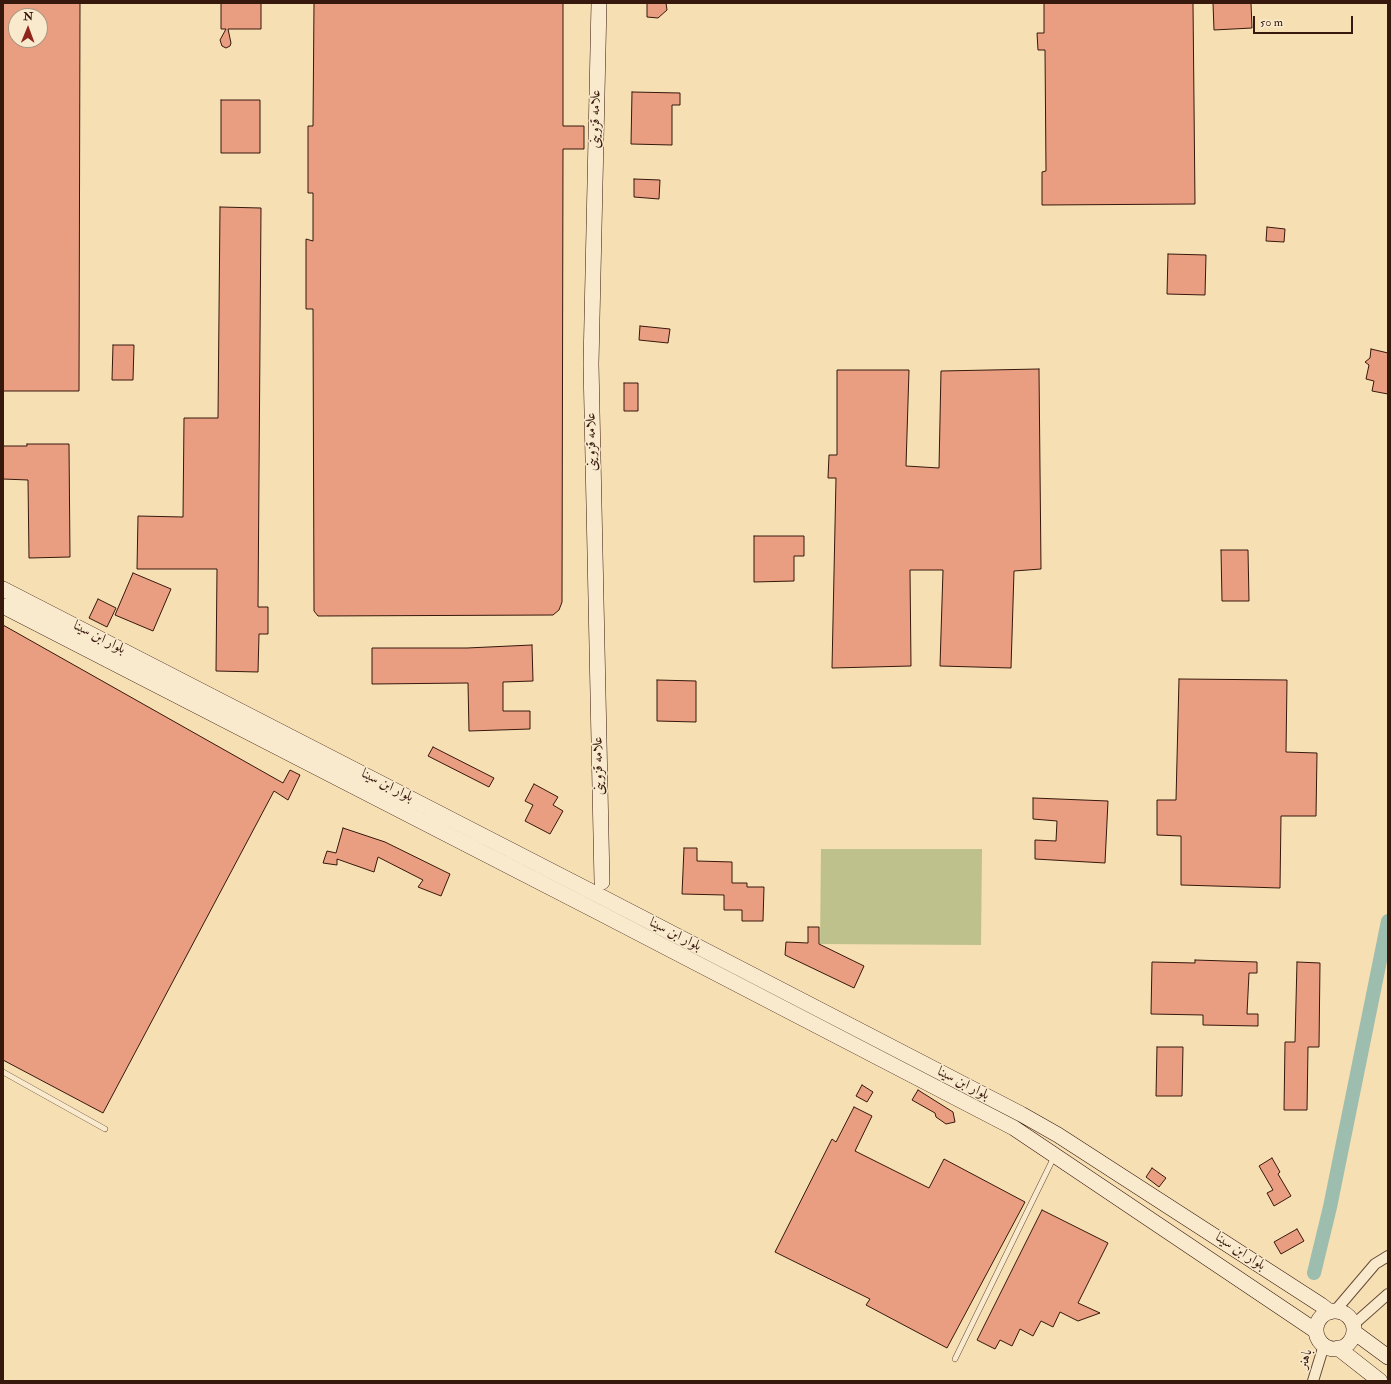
<!DOCTYPE html>
<html>
<head>
<meta charset="utf-8">
<style>
  body { margin:0 }
  #map { position:relative; width:1391px; height:1384px; overflow:hidden; background:#f6dfb3; font-family:"IM FELL Double Pica",serif }
  canvas { display:block }
  .frame { position:absolute; inset:0; border:4px solid #36180c; pointer-events:none }
  .north { position:absolute; left:8px; top:8px; width:40px; height:40px; box-sizing:border-box; background:#f9eace; border:1px solid #ab9680; border-radius:50%; rotate:1deg; font-size:11px; font-weight:700; line-height:16px; text-align:center; color:#36180c }
  .north::after { content:''; display:block; margin:auto; width:14px; height:18px; background:#8f2418; clip-path:polygon(50% 0,100% 100%,50% 72%,0 100%) }
  .scale { position:absolute; left:1253px; top:16px; width:100px; height:18px; box-sizing:border-box; border:2px solid #36180c; border-top:0; padding-left:5px; font-size:12px; line-height:14px; white-space:nowrap; color:#36180c; -webkit-text-stroke:3px #f9eace; paint-order:stroke }
</style>
</head>
<body>
<div id="map">
<canvas width="1391" height="1384"></canvas>
<div class="frame"></div>
<div class="north">N</div>
<div class="scale">50 m</div>
</div>
<script>
const context = document.querySelector('canvas').getContext('2d');
context.lineJoin = 'round';
function fillPath(path, color) {
  context.fillStyle = color;
  context.fill(path, 'evenodd');
}
function poly(rows) {
  const path = new Path2D();
  for (const r of rows) {
    if (r.length === 3) {
      path.moveTo(r[0] + r[2], r[1]);
      path.arc(r[0], r[1], r[2], 0, 2 * Math.PI);
      continue;
    }
    path.moveTo(r[0], r[1]);
    for (let i = 2; i < r.length; i += 2) path.lineTo(r[i], r[i + 1]);
  }
  return path;
}
function trace(path, color, width, dash) {
  context.strokeStyle = color;
  context.lineWidth = width;
  context.lineCap = dash ? 'butt' : 'round';
  context.setLineDash(dash || []);
  context.stroke(path);
}
function drawText(font, color, halo, rows, align = 'center') {
  context.font = font + ' "IM FELL Double Pica",Amiri,serif';
  context.lineWidth = 3;
  context.setLineDash([]);
  context.textBaseline = 'middle';
  context.strokeStyle = halo;
  context.fillStyle = color;
  for (const [text, x, y, turn = 0] of rows) {
    context.save();
    context.translate(x, y);
    context.rotate((+turn || 0) * Math.PI / 180);
    context.textAlign = isNaN(turn) ? turn : align;
    if (halo) context.strokeText(text, 0, 0);
    context.fillText(text, 0, 0);
    context.restore();
  }
}
const green = poly([
  [821,849,982,849,981,945,820,944]
]);
const canal = poly([
  [1314,1273,1330,1207,1388,921]
]);
const building = poly([
  [3,3,80,3,79,391,3,391,3,3],
  [16,16,40,16,40,40,16,40,16,16],
  [221,3,261,3,261,29,228,29,231,43,230,46,226,48,222,46,220,40,226,29,221,29,221,3],
  [314,3,563,3,563,126,584,126,584,149,563,149,562,602,559,610,553,615,318,616,314,611,313,309,306,309,306,239,313,241,313,193,308,193,308,126,313,126,314,3],
  [647,3,666,3,667,10,658,18,647,17,647,3],
  [1044,3,1193,3,1195,204,1042,205,1042,172,1046,171,1045,50,1038,50,1037,33,1044,33,1044,3],
  [1213,3,1251,3,1252,28,1214,30,1213,3],
  [632,92,680,93,680,105,672,105,672,145,631,144,632,92],
  [221,100,260,100,260,153,221,153,221,100],
  [634,179,660,180,659,199,634,197,634,179],
  [220,207,261,208,258,607,268,607,268,634,259,634,258,672,216,671,217,569,137,569,138,516,183,517,184,418,218,418,220,207],
  [1267,227,1285,229,1284,242,1266,241,1267,227],
  [1168,254,1206,255,1205,295,1167,294,1168,254],
  [640,326,670,329,668,343,639,340,640,326],
  [113,345,134,345,133,380,112,380,113,345],
  [1371,349,1388,353,1388,394,1372,391,1374,381,1366,379,1369,365,1365,362,1370,358,1371,349],
  [1039,369,1041,569,1014,571,1011,668,940,666,943,570,910,570,911,666,832,668,836,478,828,478,829,455,837,455,837,370,909,370,906,466,939,468,941,371,1039,369],
  [624,383,638,383,638,411,624,411,624,383],
  [27,444,69,444,70,557,29,558,28,480,3,479,3,446,27,446,27,444],
  [754,536,804,536,804,556,794,556,794,581,754,582,754,536],
  [1221,550,1248,550,1249,601,1222,601,1221,550],
  [133,573,171,589,153,631,115,615,133,573],
  [98,599,116,608,107,627,89,618,98,599],
  [3,625,283,783,290,770,300,775,288,800,274,791,103,1113,3,1060,3,625],
  [532,645,533,681,503,682,503,711,530,711,530,729,469,731,468,683,372,684,372,648,467,648,532,645],
  [1179,679,1287,680,1286,752,1317,753,1316,816,1281,816,1280,888,1181,885,1181,836,1157,835,1157,800,1176,800,1179,679],
  [657,680,696,681,696,722,657,721,657,680],
  [433,747,494,778,489,787,428,756,433,747],
  [534,784,558,797,553,805,563,811,550,834,525,821,533,805,525,801,534,784],
  [1033,798,1108,801,1105,863,1035,859,1035,840,1056,841,1057,821,1033,819,1033,798],
  [343,828,385,842,450,874,441,896,418,887,423,880,378,857,374,872,337,859,337,865,323,863,327,851,336,853,343,828],
  [684,848,697,848,697,861,732,862,732,883,747,883,747,887,764,887,763,921,742,921,742,910,724,910,724,895,682,894,684,848],
  [808,927,819,927,819,944,864,966,854,988,785,955,786,942,808,943,808,927],
  [1195,960,1257,962,1257,973,1249,973,1247,1014,1258,1014,1258,1026,1203,1025,1203,1015,1151,1014,1152,962,1195,963,1195,960],
  [1297,962,1320,963,1319,1047,1308,1047,1307,1110,1284,1110,1285,1042,1295,1042,1297,962],
  [1157,1047,1183,1047,1182,1096,1156,1096,1157,1047],
  [862,1085,873,1092,867,1102,856,1096,862,1085],
  [918,1090,953,1112,955,1122,946,1124,936,1117,935,1113,912,1100,918,1090],
  [854,1107,872,1116,855,1151,929,1188,944,1159,1025,1202,947,1348,866,1305,870,1299,775,1252,832,1139,836,1142,854,1107],
  [1272,1158,1280,1172,1278,1174,1291,1196,1274,1206,1267,1193,1273,1190,1259,1166,1272,1158],
  [1152,1168,1166,1178,1159,1187,1146,1177,1152,1168],
  [1042,1210,1108,1243,1078,1303,1100,1313,1078,1321,1060,1312,1053,1327,1041,1321,1033,1336,1020,1329,1012,1346,1000,1340,995,1349,977,1340,1042,1210],
  [1297,1229,1304,1241,1281,1254,1274,1242,1297,1229]
]);
const lane = poly([
  [3,1072,105,1129],
  [955,1359,1054,1157]
]);
const street = poly([
  [1335,1311,1375,1264,1388,1256],
  [1353,1325,1388,1294],
  [1313,1381,1324,1345]
]);
const secondary = poly([
  [599,3,591,364,602,882],
  [3,589,602,897,1021,1114,1058,1135,1321,1305,1330,1312],
  [3,606,596,911,1014,1128,1316,1331],
  [1335,1330,19],
  [1354,1332,1388,1357],
  [1338,1348,1380,1381]
]);
const streetNames = [
  ["علامه قزوینی",596,119,-89],
  ["علامه قزوینی",592,442,-91],
  ["بلوار ابن سینا",99,638,27],
  ["علامه قزوینی",599,766,-91],
  ["بلوار ابن سینا",387,786,27],
  ["بلوار ابن سینا",675,935,27],
  ["بلوار ابن سینا",963,1084,27],
  ["بلوار ابن سینا",1240,1252,33],
  ["باهنر",1306,1359,-73]
];
fillPath(green, '#bec18b');
trace(canal, '#9dbdae', 14);
fillPath(building, '#e99d81');
trace(building, '#36180c', 1);
trace(lane, '#664a36', 6);
trace(street, '#664a36', 12);
trace(secondary, '#36180c', 16);
trace(lane, '#f9eace', 5);
trace(street, '#f9eace', 10);
trace(secondary, '#f9eace', 15);
drawText('14px', '#36180c', '#f9eace', streetNames);
</script>
</body>
</html>
